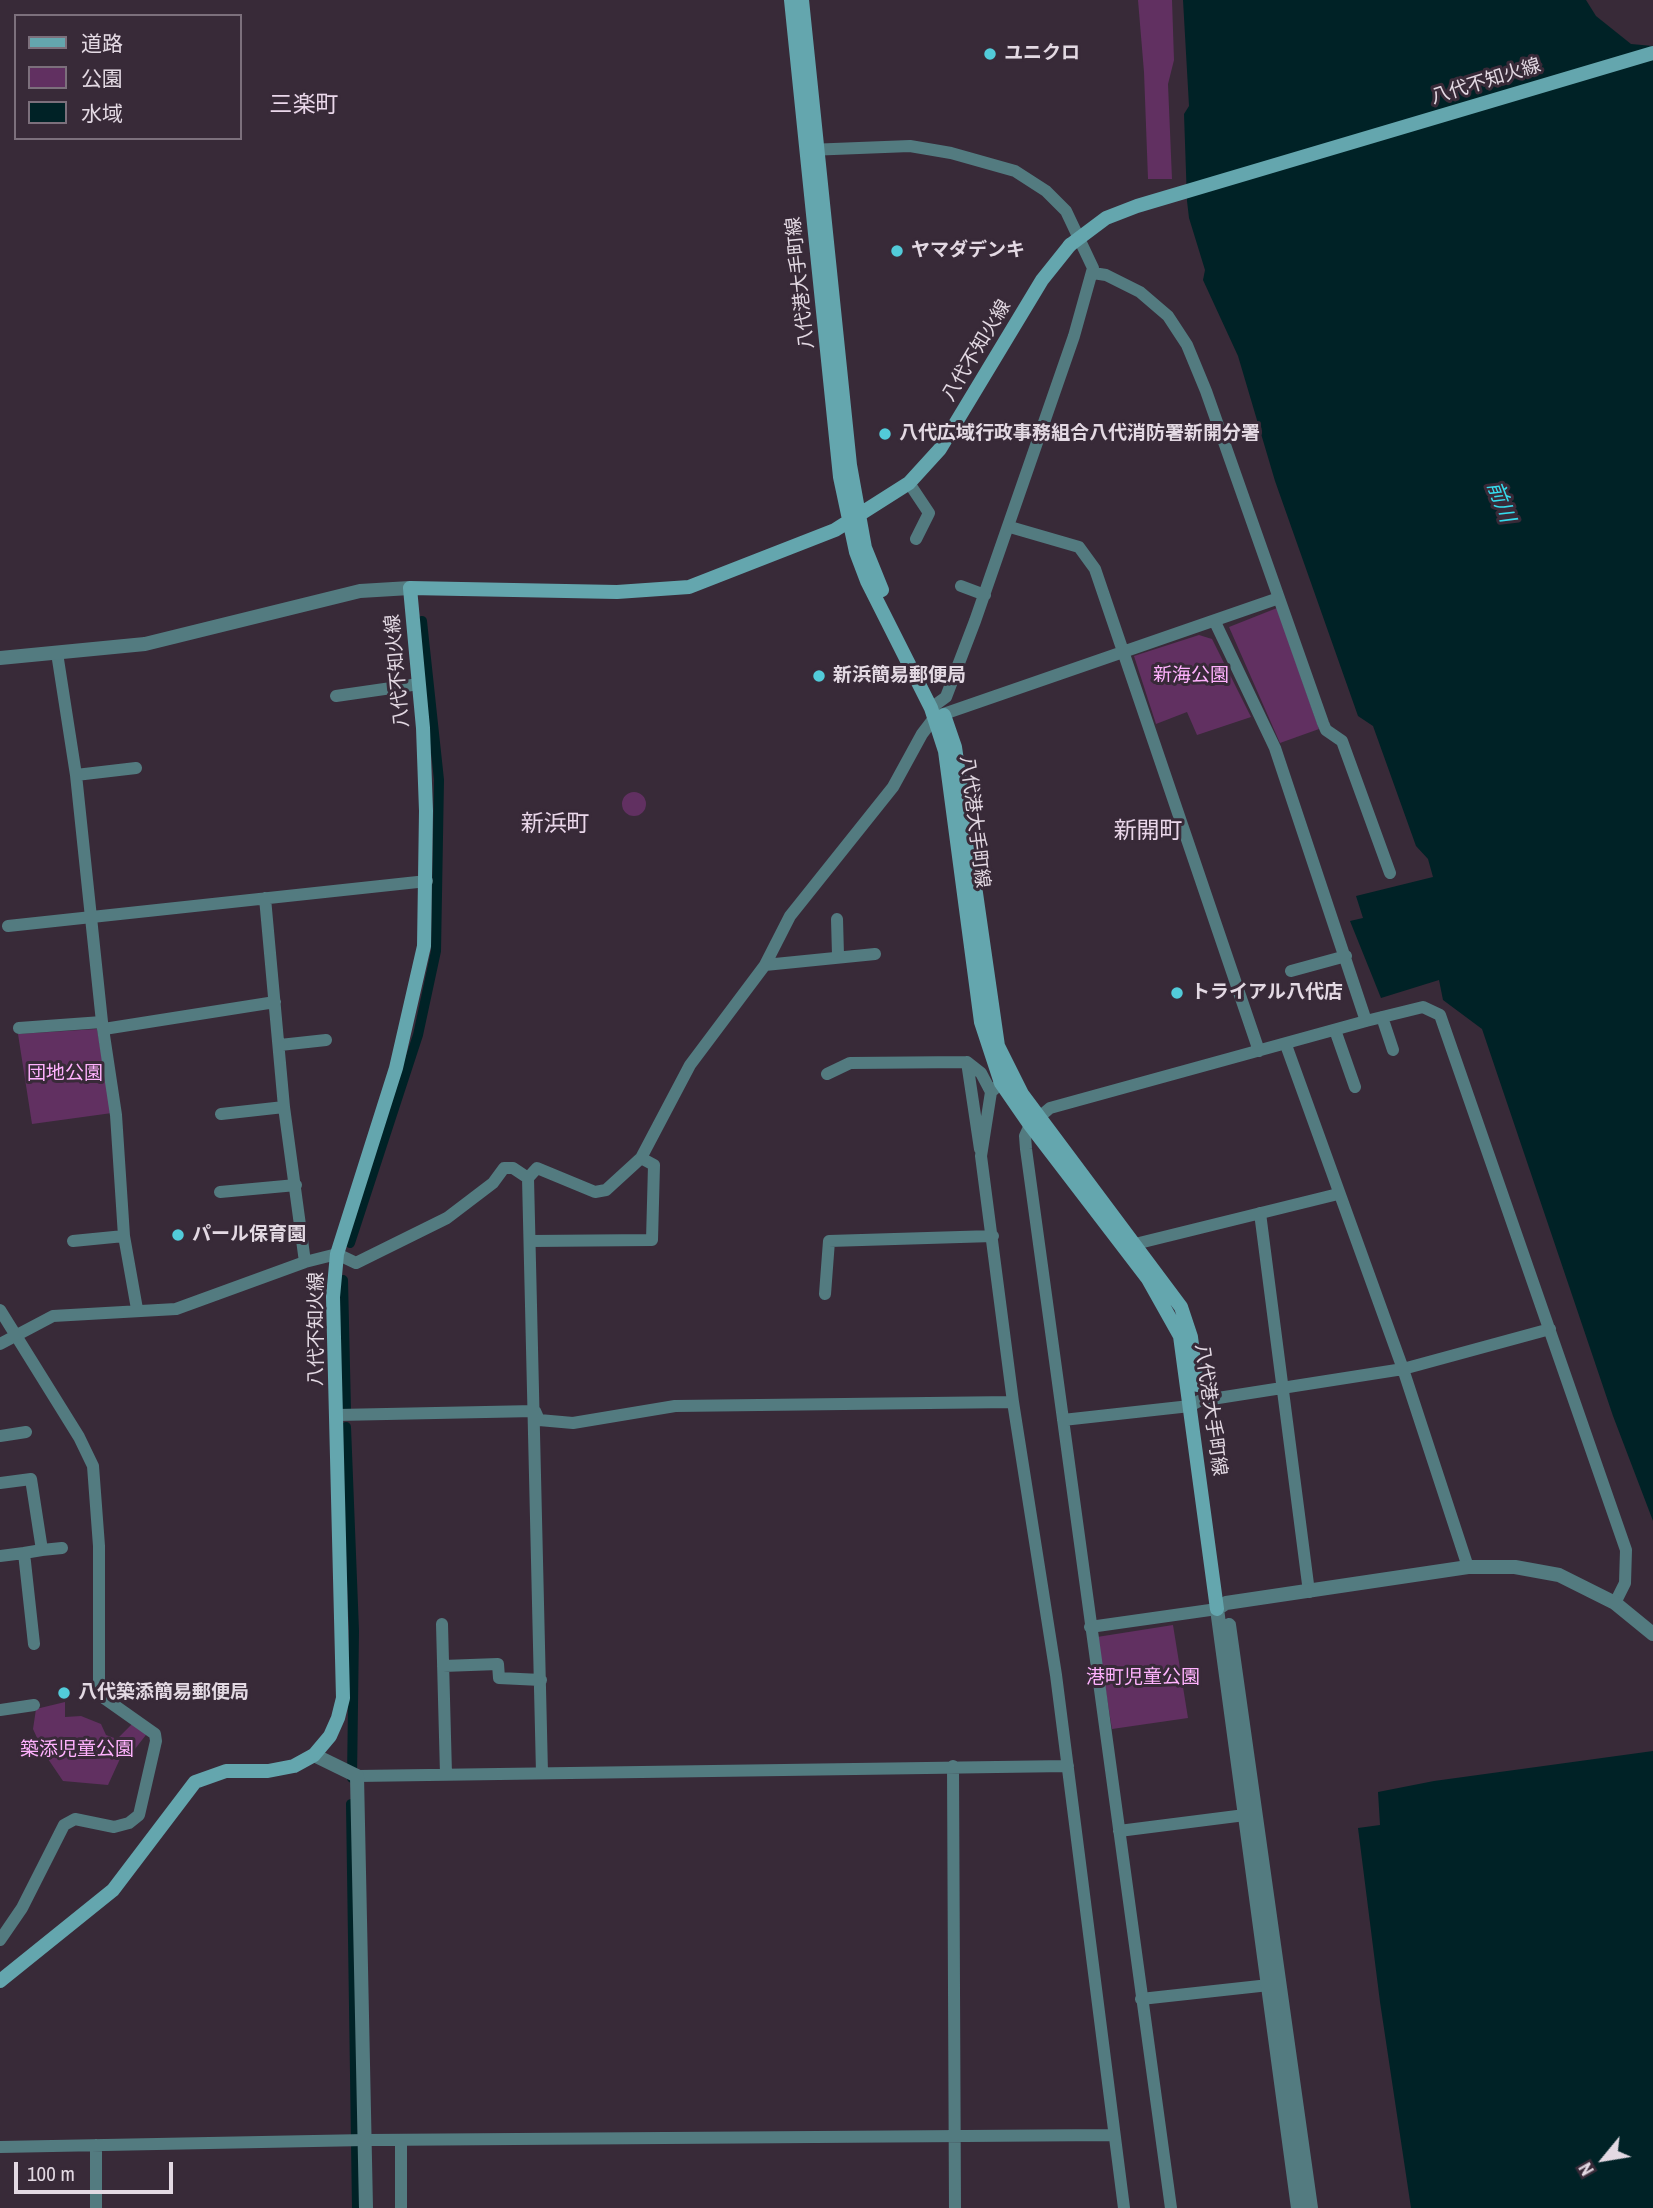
<!DOCTYPE html>
<html>
<head>
<meta charset="utf-8">
<style>
  body { margin:0 }
  #map { position:relative; width:1653px; height:2208px; overflow:hidden; background:#382a38; font-family:"Archivo Narrow","Noto Sans JP",sans-serif }
  canvas { display:block }
  .legend { position:absolute; left:14px; top:14px; width:228px; height:126px; box-sizing:border-box; background:#382a38; border:2px solid #7c707c; margin:0; padding:9px 12px; list-style:none; font-size:21px; color:#e3d9e3 }
  .legend li { display:flex; align-items:center; gap:14px; height:35px }
  .legend b { width:35px; border:2px solid #7c707c }
  .north { position:absolute; left:1569px; top:2124px; width:70px; height:70px; -webkit-text-stroke:5px #382a38; paint-order:stroke; rotate:240deg; font-size:19px; font-weight:700; line-height:28px; text-align:center; color:#e3d9e3 }
  .north::after { content:''; display:block; margin:auto; width:24px; height:32px; background:#e3d9e3; clip-path:polygon(50% 0,100% 100%,50% 72%,0 100%) }
  .scale { position:absolute; left:14px; top:2162px; width:159px; height:32px; box-sizing:border-box; border:4px solid #e3d9e3; border-top:0; padding-left:9px; font-size:21px; line-height:24px; white-space:nowrap; color:#e3d9e3; -webkit-text-stroke:5px #382a38; paint-order:stroke }
</style>
</head>
<body>
<div id="map">
<canvas width="1653" height="2208"></canvas>
<ul class="legend">
<li><b style="height:9px;background:#64a6ae"></b>道路</li>
<li><b style="height:19px;background:#613061"></b>公園</li>
<li><b style="height:19px;background:#002226"></b>水域</li>
</ul>
<div class="north">N</div>
<div class="scale">100 m</div>
</div>
<script>
const context = document.querySelector('canvas').getContext('2d');
context.lineJoin = 'round';
function fillPath(path, color) {
  context.fillStyle = color;
  context.fill(path, 'evenodd');
}
function poly(rows) {
  const path = new Path2D();
  for (const r of rows) {
    if (r.length === 3) {
      path.moveTo(r[0] + r[2], r[1]);
      path.arc(r[0], r[1], r[2], 0, 2 * Math.PI);
      continue;
    }
    path.moveTo(r[0], r[1]);
    for (let i = 2; i < r.length; i += 2) path.lineTo(r[i], r[i + 1]);
  }
  return path;
}
function trace(path, color, width, dash) {
  context.strokeStyle = color;
  context.lineWidth = width;
  context.lineCap = dash ? 'butt' : 'round';
  context.setLineDash(dash || []);
  context.stroke(path);
}
function drawText(font, color, halo, rows, align = 'center') {
  context.font = font + ' "Archivo Narrow","Noto Sans JP",sans-serif';
  context.lineWidth = 6;
  context.setLineDash([]);
  context.textBaseline = 'middle';
  context.strokeStyle = halo;
  context.fillStyle = color;
  for (const [text, x, y, turn = 0] of rows) {
    context.save();
    context.translate(x, y);
    context.rotate((+turn || 0) * Math.PI / 180);
    context.textAlign = isNaN(turn) ? turn : align;
    if (halo) context.strokeText(text, 0, 0);
    context.fillText(text, 0, 0);
    context.restore();
  }
}
const green = poly([
  [1138,0,1172,0,1174,60,1168,84,1172,179,1148,179,1144,72],
  [1277,608,1319,729,1280,743,1229,627],
  [1199,635,1212,639,1251,717,1197,735,1187,712,1156,724,1134,656],
  [634,804,12],
  [97,1029,112,1113,32,1124,18,1034],
  [1173,1625,1188,1718,1112,1729,1097,1637],
  [65,1702,65,1717,81,1716,101,1724,106,1735,117,1739,132,1724,149,1731,135,1749,124,1750,108,1785,63,1781,44,1753,33,1729,36,1709]
]);
const water = poly([
  [1183,0,1586,0,1596,16,1631,44,1653,46,1653,1521,1613,1416,1482,1029,1443,1000,1439,980,1381,998,1350,921,1363,918,1356,896,1433,877,1428,859,1416,846,1373,726,1358,716,1275,481,1238,356,1203,280,1205,270,1189,218,1187,201,1184,114,1189,106],
  [1653,1751,1653,2208,1411,2208,1380,2002,1358,1828,1380,1825,1378,1792,1434,1781]
]);
const canal = poly([
  [350,1243,418,1035,436,951,439,780,422,621],
  [343,1280,346,1410],
  [346,1427,354,1631,352,1778],
  [351,1804,357,2208]
]);
const minor = poly([
  [808,150,910,146,951,153,1015,171,1046,191,1066,211,1093,268,1074,336,975,621,946,697,931,708],
  [1093,273,1106,275,1140,292,1168,316,1187,345,1206,391,1323,723,1326,730,1342,741,1390,873],
  [909,483,929,513,916,539],
  [1010,527,1079,547,1095,569,1259,1051],
  [961,586,985,595],
  [1215,622,1275,748,1366,1021],
  [57,653,76,775,102,1022,116,1115,124,1236,137,1309],
  [336,696,419,684],
  [76,775,136,768],
  [265,898,284,1107,305,1262],
  [837,919,838,955],
  [8,926,427,881],
  [765,965,875,954],
  [1291,971,1346,956],
  [1382,1017,1393,1050],
  [19,1028,102,1022],
  [104,1029,275,1002],
  [1335,1030,1355,1087],
  [280,1045,326,1040],
  [1286,1045,1403,1369,1468,1567],
  [827,1074,850,1063,967,1062],
  [1001,1083,991,1092,981,1156,1013,1402,1056,1675,1124,2208],
  [221,1114,284,1107],
  [980,1149,967,1062,981,1073,991,1092],
  [220,1192,296,1185],
  [1260,1213,1309,1592],
  [73,1241,124,1236],
  [531,1241,652,1240,654,1165,641,1158],
  [1127,1246,1338,1194],
  [825,1294,829,1241,993,1236],
  [0,1310,79,1437,93,1466,99,1546,99,1686,104,1698,155,1734,156,1741,139,1815,129,1823,114,1827,75,1819,64,1825,22,1908,0,1940],
  [0,1344,53,1316,176,1309,305,1262,337,1254,356,1263,447,1218,493,1183,504,1168,513,1168,528,1178],
  [535,1411,539,1420,573,1423,675,1406,1013,1402],
  [337,1415,535,1411],
  [1063,1420,1190,1406,1199,1401,1403,1369,1550,1329],
  [0,1436,26,1432],
  [0,1483,31,1479,42,1550,24,1553],
  [42,1550,62,1548],
  [0,1556,24,1553,34,1644],
  [442,1624,446,1774],
  [1090,1627,1217,1609],
  [443,1666,498,1664,499,1678,541,1680],
  [0,1710,34,1705],
  [953,1766,955,2208],
  [542,1773,528,1178,537,1168,595,1192,606,1190,641,1158,690,1065,765,965,790,916,893,787,922,734,935,717,1279,598],
  [357,1776,1068,1766],
  [1119,1831,1245,1815],
  [1141,1999,1269,1985],
  [401,2140,401,2208],
  [96,2145,96,2208],
  [0,2147,366,2140,1114,2135],
  [1171,2208,1026,1149,1025,1136,1030,1125,1050,1108,1366,1021,1423,1007,1440,1015,1626,1550,1625,1583,1615,1603]
]);
const tertiary = poly([
  [0,658,145,644,360,591,410,588],
  [1229,1625,1311,2208],
  [314,1755,357,1776,366,2208],
  [1298,2208,1217,1609,1226,1603,1468,1567,1515,1567,1559,1575,1615,1603,1653,1634]
]);
const secondary = poly([
  [791,0,840,477,856,552,867,581,931,708,945,751,981,1022,1001,1083,1030,1125,1148,1279,1180,1336,1217,1609],
  [802,0,850,465,865,548,882,590],
  [944,715,955,747,998,1046,1022,1094,1181,1307,1191,1337,1197,1385],
  [0,1981,113,1890,195,1782,226,1771,268,1771,294,1766,314,1755,330,1736,338,1718,343,1698,333,1297,337,1254,396,1068,424,946,426,811,423,728,410,588,617,592,689,587,835,530,909,483,940,449,1042,280,1070,245]
]);
const secondaryBridge = poly([
  [1070,245,1106,218,1137,206,1653,53]
]);
const markers = [
  [990,54,7,"#52cbd9"],
  [897,251,7,"#52cbd9"],
  [885,434,7,"#52cbd9"],
  [819,676,7,"#52cbd9"],
  [1177,993,7,"#52cbd9"],
  [178,1235,7,"#52cbd9"],
  [64,1693,7,"#52cbd9"]
];
const poiNames = [
  ["ユニクロ",1004,54],
  ["ヤマダデンキ",911,251],
  ["八代広域行政事務組合八代消防署新開分署",899,434],
  ["新浜簡易郵便局",833,676],
  ["トライアル八代店",1191,993],
  ["パール保育園",192,1235],
  ["八代築添簡易郵便局",78,1693]
];
const streetNames = [
  ["八代不知火線",1486,82,-17],
  ["八代港大手町線",801,283,-96],
  ["八代不知火線",977,351,-59],
  ["八代不知火線",398,671,-95],
  ["八代港大手町線",974,822,83],
  ["八代不知火線",317,1329,-90],
  ["八代港大手町線",1210,1410,82]
];
const parkNames = [
  ["新海公園",1191,676],
  ["団地公園",65,1074],
  ["港町児童公園",1143,1678],
  ["築添児童公園",77,1750]
];
const waterNames = [
  ["前川",1500,502,69]
];
const quarterNames = [
  ["三楽町",304,106],
  ["新浜町",555,825],
  ["新開町",1148,832]
];
fillPath(green, '#613061');
fillPath(water, '#002226');
trace(canal, '#002226', 10);
trace(minor, '#537b80', 12);
trace(tertiary, '#537b80', 14);
trace(secondary, '#64a6ae', 14);
trace(secondaryBridge, '#64a6ae', 14);
for (const [x, y, r, color] of markers) {
  const dot = new Path2D();
  dot.arc(x, y, r, 0, 2 * Math.PI);
  context.fillStyle = color;
  context.fill(dot);
  trace(dot, '#382a38', 2.5);
}
drawText('bold 19px', '#e3d9e3', '#382a38', poiNames, 'left');
drawText('19px', '#e3d9e3', '#382a38', streetNames);
drawText('19px', '#ffb2fe', '#382a38', parkNames);
drawText('italic 21px', '#35dced', '#382a38', waterNames);
drawText('23px', '#ead7ea', '#382a38', quarterNames);
</script>
</body>
</html>
